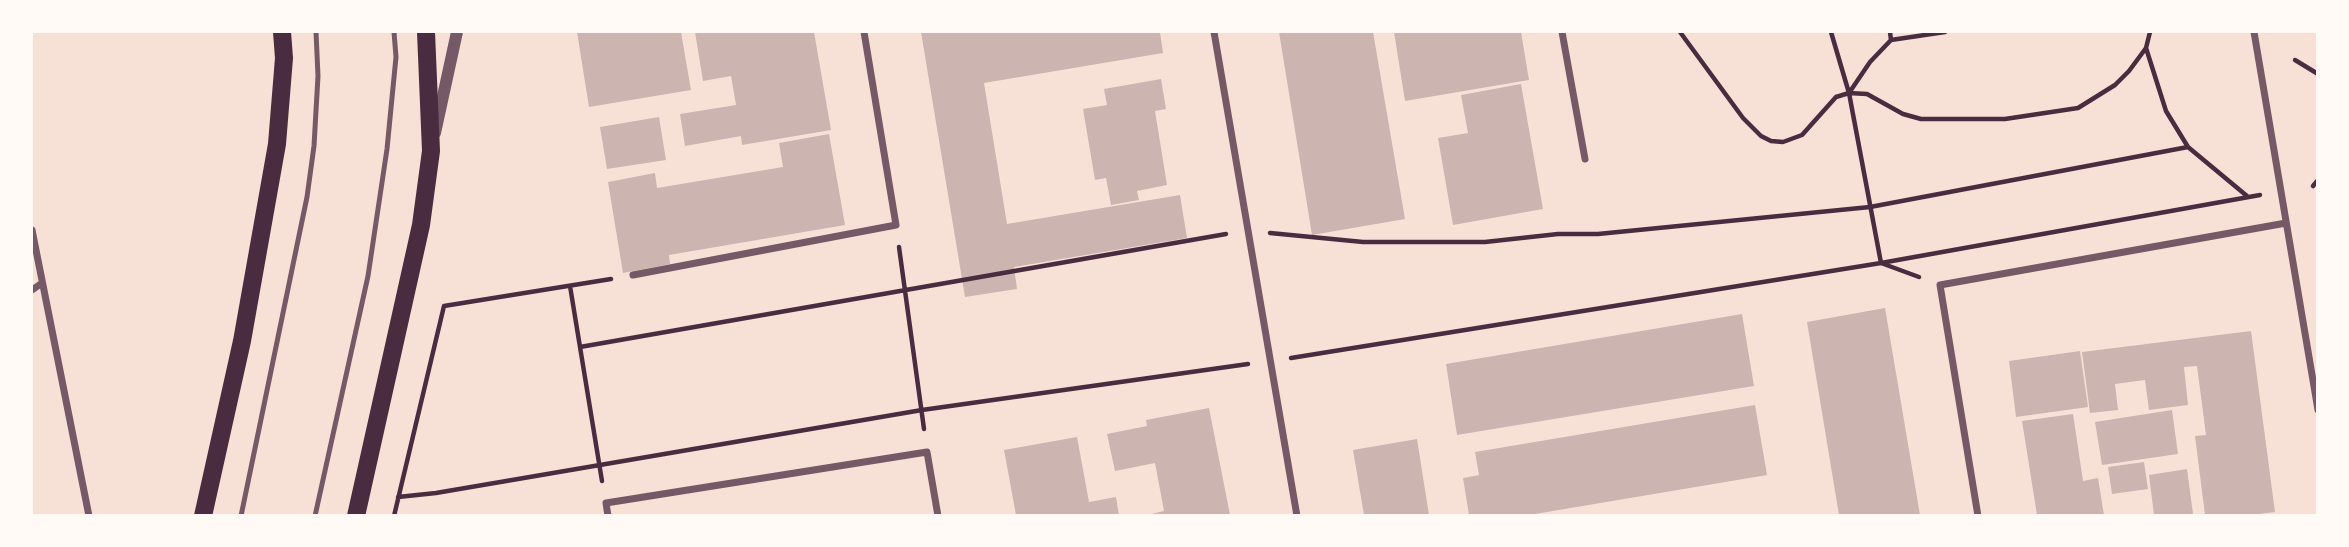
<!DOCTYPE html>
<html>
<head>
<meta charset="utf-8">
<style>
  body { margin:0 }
  #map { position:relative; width:2349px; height:547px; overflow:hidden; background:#f7e1d7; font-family:Roboto,sans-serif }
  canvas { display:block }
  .frame { position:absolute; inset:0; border:33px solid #fffaf5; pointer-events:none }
</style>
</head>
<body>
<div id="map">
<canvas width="2349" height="547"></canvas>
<div class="frame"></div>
</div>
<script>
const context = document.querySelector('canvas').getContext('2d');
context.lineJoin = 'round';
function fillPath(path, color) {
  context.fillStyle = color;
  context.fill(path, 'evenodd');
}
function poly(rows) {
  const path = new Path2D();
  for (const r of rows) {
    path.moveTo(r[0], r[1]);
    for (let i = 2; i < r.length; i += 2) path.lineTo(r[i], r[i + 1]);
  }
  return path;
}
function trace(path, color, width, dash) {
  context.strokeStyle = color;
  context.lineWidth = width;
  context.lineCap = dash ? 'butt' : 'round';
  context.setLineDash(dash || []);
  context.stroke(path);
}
const building = poly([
  [577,32,681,32,691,90,589,107],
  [695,32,814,32,831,130,742,145,741,136,685,146,680,114,736,105,731,76,703,81],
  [921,32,1160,32,1163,53,984,83,1007,224,1180,195,1187,238,1014,267,1017,289,965,297],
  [1279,32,1373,32,1405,219,1312,235],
  [1394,32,1521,32,1529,80,1405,101],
  [1161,79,1166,109,1155,111,1167,185,1137,191,1139,200,1111,205,1106,178,1095,180,1083,109,1107,105,1104,89],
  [1521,84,1543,209,1453,225,1438,138,1468,133,1461,95],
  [659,117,666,160,607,169,600,127],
  [829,134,845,225,669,255,670,264,623,273,608,182,655,173,657,188,783,167,779,143],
  [1885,308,1920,515,1839,515,1807,322],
  [1742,314,1754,386,1457,435,1446,364],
  [2251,331,2275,512,2252,515,2205,515,2195,436,2206,435,2197,366,2184,367,2188,405,2149,410,2145,380,2115,384,2118,410,2090,413,2082,352],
  [2080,351,2088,407,2016,417,2009,361],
  [1755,405,1767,475,1529,515,1469,515,1463,478,1479,475,1475,452],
  [1209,408,1230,515,1147,515,1164,511,1155,463,1115,471,1107,434,1147,426,1146,420],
  [2172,410,2178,454,2102,465,2095,422],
  [2073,414,2083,481,2098,478,2104,515,2037,515,2022,421],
  [1077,437,1089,502,1116,497,1119,515,1016,515,1004,450],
  [1417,439,1429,515,1364,515,1353,450],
  [2144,462,2148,489,2112,494,2108,467],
  [2187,469,2193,514,2154,515,2149,475]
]);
const path = poly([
  [1680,32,1743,118,1761,136,1771,141,1783,142,1802,135,1836,97,1849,93,1867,94,1903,114,1921,119,2005,119,2078,108,2115,85,2129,71,2146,48,2150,32],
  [1831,32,1849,93,1870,62,1891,40],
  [1890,32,1891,40,1945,32],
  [2295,60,2318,74],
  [1849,93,1881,263,1919,277],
  [2188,147,2247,196],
  [2313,186,2318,180],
  [1270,233,1363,242,1485,242,1558,234,1598,234,1870,207,2188,147,2166,111,2146,48],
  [899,247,924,429],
  [570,286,602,481],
  [580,347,1226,234],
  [1291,358,1881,263,2260,195],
  [398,497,436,493,922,410,1248,364],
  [394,516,444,306,611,279]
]);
const service = poly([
  [241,516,307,197,314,146,318,76,316,32],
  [315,516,368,276,387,149,396,57,394,32]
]);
const minor = poly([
  [1214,32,1297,516],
  [1562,32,1585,159],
  [2254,32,2318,410],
  [32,230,89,516],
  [633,275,896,225,864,32],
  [32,290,42,283],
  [608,516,606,503,927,452,938,516],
  [1978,516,1940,285,2286,223]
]);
const tertiary = poly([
  [435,133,457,32]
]);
const primary = poly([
  [203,516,242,341,277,144,284,58,282,32],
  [356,516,421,225,431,151,426,32]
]);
fillPath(building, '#ccb4b1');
trace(path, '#4a2c40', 4.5);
trace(service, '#755966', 5);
trace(minor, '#755966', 7);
trace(tertiary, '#755966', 12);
trace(primary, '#4a2c40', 18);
</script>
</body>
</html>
